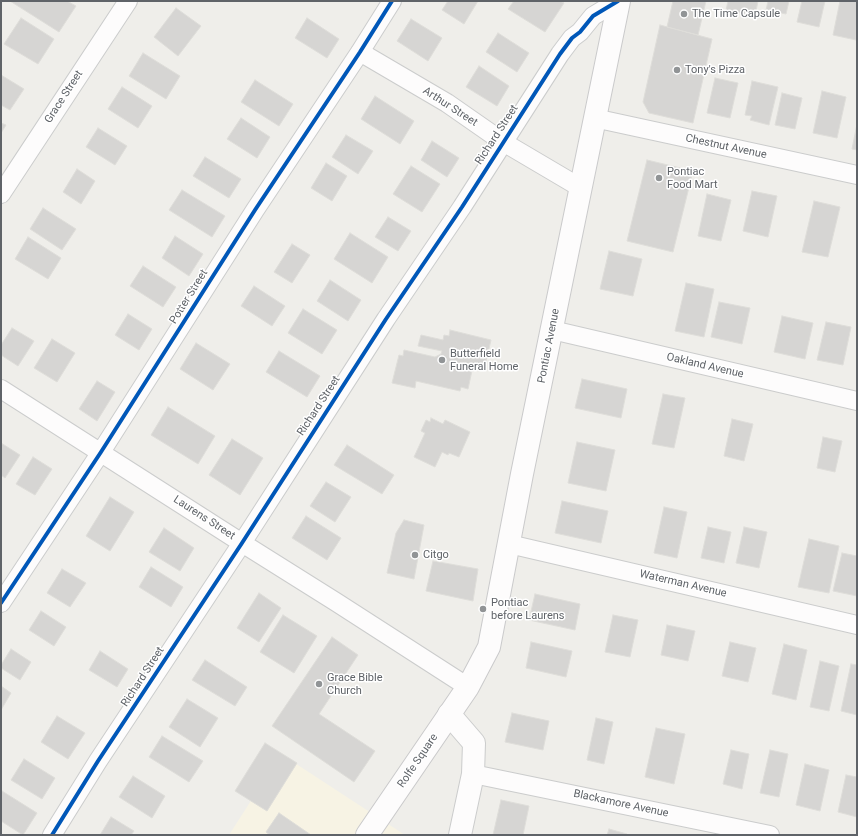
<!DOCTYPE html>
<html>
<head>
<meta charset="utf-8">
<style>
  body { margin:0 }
  #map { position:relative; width:858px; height:836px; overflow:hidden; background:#efeeea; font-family:Roboto,sans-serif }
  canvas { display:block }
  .frame { position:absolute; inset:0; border:2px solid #5f6368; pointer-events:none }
</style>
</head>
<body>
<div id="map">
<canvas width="858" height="836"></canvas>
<div class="frame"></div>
</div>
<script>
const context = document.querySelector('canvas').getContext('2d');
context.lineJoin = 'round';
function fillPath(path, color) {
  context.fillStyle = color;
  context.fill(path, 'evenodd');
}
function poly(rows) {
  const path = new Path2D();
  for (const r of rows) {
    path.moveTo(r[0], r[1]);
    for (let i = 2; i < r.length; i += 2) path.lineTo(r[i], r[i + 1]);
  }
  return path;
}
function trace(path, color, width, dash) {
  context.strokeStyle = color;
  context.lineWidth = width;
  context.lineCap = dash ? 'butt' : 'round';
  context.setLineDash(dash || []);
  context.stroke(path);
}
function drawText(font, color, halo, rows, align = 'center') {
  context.font = font + ' Roboto,sans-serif';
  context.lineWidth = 3;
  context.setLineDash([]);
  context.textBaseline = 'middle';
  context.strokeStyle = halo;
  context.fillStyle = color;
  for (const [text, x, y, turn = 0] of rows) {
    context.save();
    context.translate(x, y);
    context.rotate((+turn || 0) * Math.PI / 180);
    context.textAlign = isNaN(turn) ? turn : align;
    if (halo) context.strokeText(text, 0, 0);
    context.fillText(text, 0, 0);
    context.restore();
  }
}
const commercial = poly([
  [281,754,405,835,229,835]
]);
const building = poly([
  [10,1,67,1,76,6,59,32,10,1],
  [448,1,478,1,464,24,442,10,448,1],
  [514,1,560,1,564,3,545,32,508,9,514,1],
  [673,1,706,1,698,35,667,27,673,1],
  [728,1,758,1,755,16,726,10,728,1],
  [768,1,789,1,786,14,766,10,768,1],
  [802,1,825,1,819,27,797,22,802,1],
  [840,1,857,1,856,40,833,35,840,1],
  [176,8,201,26,178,56,154,37,176,8],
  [21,18,54,39,38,64,4,44,21,18],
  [307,18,339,39,327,58,295,38,307,18],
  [411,19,442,38,428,61,397,41,411,19],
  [660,25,712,39,693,123,649,113,643,102,660,25],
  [498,33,529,53,517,72,486,52,498,33],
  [143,53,180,76,166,99,129,76,143,53],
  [479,66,509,86,497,106,466,87,479,66],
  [1,75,24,89,10,110,1,105,1,75],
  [715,78,738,83,730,118,707,113,715,78],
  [255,80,293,104,279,126,241,102,255,80],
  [752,81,778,87,769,125,750,120,752,116,745,115,752,81],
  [122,87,152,106,138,128,108,109,122,87],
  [822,91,846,97,837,138,813,133,822,91],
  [782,93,802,98,795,129,775,125,782,93],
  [375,96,414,121,400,144,361,119,375,96],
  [241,118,270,137,257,158,227,139,241,118],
  [1,123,6,125,1,133,1,123],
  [857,124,857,150,852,149,857,124],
  [98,128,127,146,115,165,86,147,98,128],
  [346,135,373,151,358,174,332,157,346,135],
  [432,141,459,158,447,177,421,160,432,141],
  [205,157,241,179,229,198,193,176,205,157],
  [647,160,693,171,673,252,627,241,647,160],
  [326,163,347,176,332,201,311,188,326,163],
  [411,166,440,184,422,212,393,194,411,166],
  [77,169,95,181,81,204,63,192,77,169],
  [182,190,225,216,212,237,169,210,182,190],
  [752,191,777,196,768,237,743,231,752,191],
  [707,194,731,200,721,241,698,236,707,194],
  [814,201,840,207,828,257,802,252,814,201],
  [43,208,76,229,62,250,30,229,43,208],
  [388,217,411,231,398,251,375,237,388,217],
  [350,233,388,257,372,283,334,259,350,233],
  [175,236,203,254,189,276,162,258,175,236],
  [28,237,61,258,48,279,15,259,28,237],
  [292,244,310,255,292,283,274,272,292,244],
  [609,251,642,259,633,296,600,289,609,251],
  [143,266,176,287,163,307,130,286,143,266],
  [330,280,361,300,348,321,317,301,330,280],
  [686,283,714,289,704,337,675,331,686,283],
  [254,286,285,306,272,326,241,306,254,286],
  [719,302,750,308,742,344,711,337,719,302],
  [303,309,337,330,322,354,288,333,303,309],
  [128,314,152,329,139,350,115,335,128,314],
  [782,316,813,323,805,359,774,352,782,316],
  [826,322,851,327,843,365,817,360,826,322],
  [12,328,34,341,18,366,1,355,1,345,12,328],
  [450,330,491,340,485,366,477,364,477,367,473,366,468,389,461,387,460,391,416,381,415,388,392,383,399,355,403,356,404,350,435,357,441,354,442,351,418,346,421,335,443,340,444,335,449,336,450,330],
  [52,339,75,353,57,382,34,368,52,339],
  [196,343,230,364,213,390,180,369,196,343],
  [279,351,320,376,307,397,266,372,279,351],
  [582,379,627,389,621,418,575,408,582,379],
  [97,381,115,392,97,421,79,409,97,381],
  [663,394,685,398,674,448,652,444,663,394],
  [168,407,215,436,198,464,151,435,168,407],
  [431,418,443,424,445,420,470,432,459,457,449,453,448,455,442,452,435,467,414,457,425,433,421,431,426,420,430,422,431,418],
  [732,419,753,424,744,461,724,456,732,419],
  [823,437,842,441,835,472,817,468,823,437],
  [232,439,263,458,240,495,209,475,232,439],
  [577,442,615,450,606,491,568,483,577,442],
  [1,443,20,455,5,478,1,475,1,443],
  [347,445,394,475,382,494,334,465,347,445],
  [33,457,52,469,35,495,16,484,33,457],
  [326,482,351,497,335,522,310,506,326,482],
  [110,497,134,512,110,551,86,536,110,497],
  [562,501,608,511,601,543,555,533,562,501],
  [664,507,687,512,677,558,654,553,664,507],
  [306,516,341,538,327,560,292,538,306,516],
  [404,520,424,525,414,579,387,573,396,533,404,520],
  [708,527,731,532,724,563,701,558,708,527],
  [744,527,767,532,759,568,736,563,744,527],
  [164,528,194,548,180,571,149,552,164,528],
  [809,539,839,546,829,593,798,587,809,539],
  [842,553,857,556,857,596,833,591,842,553],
  [433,561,478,569,473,601,426,591,433,561],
  [151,567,183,587,171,607,139,587,151,567],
  [62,569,86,583,70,607,47,593,62,569],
  [259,593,281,608,259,642,237,628,259,593],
  [535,594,580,604,575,630,529,620,535,594],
  [41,611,66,627,54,646,29,630,41,611],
  [283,615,317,636,294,673,260,652,283,615],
  [613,615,638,620,630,657,605,652,613,615],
  [667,625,695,631,688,661,661,655,667,625],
  [332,637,358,655,319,714,375,751,354,782,272,726,332,637],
  [531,642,572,651,566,677,526,668,531,642],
  [730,642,756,648,748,682,722,676,730,642],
  [784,644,807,650,796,700,772,694,784,644],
  [11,649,31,662,20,680,1,668,1,665,11,649],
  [100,651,128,669,117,687,89,670,100,651],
  [205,660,247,687,235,706,192,680,205,660],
  [820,661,839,666,829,711,810,707,820,661],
  [851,664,857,665,857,715,841,711,851,664],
  [1,686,11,693,1,710,1,686],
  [187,699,218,718,200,747,169,727,187,699],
  [512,713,549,721,543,750,505,742,512,713],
  [57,716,85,733,68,759,41,742,57,716],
  [596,718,613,722,604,764,587,760,596,718],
  [656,728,685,734,674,784,645,777,656,728],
  [162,736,203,761,189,782,149,757,162,736],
  [265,743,297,763,267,811,235,791,265,743],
  [731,750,749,754,742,789,723,784,731,750],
  [770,750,788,754,779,797,760,793,770,750],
  [24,759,55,778,42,799,11,780,24,759],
  [805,764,829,770,820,811,796,805,805,764],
  [846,775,857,777,857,817,838,812,846,775],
  [133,776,165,796,152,818,119,797,133,776],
  [2,791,37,813,23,835,1,821,1,792,2,791],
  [501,800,529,806,523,835,493,835,501,800],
  [279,813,311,835,270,835,266,832,279,813],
  [111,817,134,831,131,835,100,835,111,817],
  [609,829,627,834,627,835,607,835,609,829]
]);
const minor = poly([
  [360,52,447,103,503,142,581,188],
  [594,118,857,175],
  [1,194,128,1],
  [552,330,857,401],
  [1,389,242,543,336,602,468,687],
  [509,544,857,625],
  [1,603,101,452,255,210,360,52,392,1],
  [473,774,770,835],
  [52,835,98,761,242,543,386,319,462,207,560,54,572,38,580,32,593,16,618,1]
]);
const tertiary = poly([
  [449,714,474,743,473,774,460,835]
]);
const secondary = poly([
  [367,835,468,687,489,647,522,474,619,1]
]);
const cycleway = poly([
  [1,603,101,452,255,210,360,52,392,1],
  [52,835,98,761,242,543,386,319,462,207,560,54,572,38,580,32,593,16,618,1]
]);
const markers = [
  [684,14,4,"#919496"],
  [677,70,4,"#919496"],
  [659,178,4,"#919496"],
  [442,360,4,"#919496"],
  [415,555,4,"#919496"],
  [483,609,4,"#919496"],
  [319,684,4,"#919496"]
];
const poiNames = [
  ["The Time Capsule",692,14],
  ["Tony's Pizza",685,70],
  ["Pontiac",667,172],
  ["Food Mart",667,185],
  ["Butterfield",450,354],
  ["Funeral Home",450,367],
  ["Citgo",423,555],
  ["Pontiac",491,603],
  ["before Laurens",491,616],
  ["Grace Bible",327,678],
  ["Church",327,691]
];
const streetNames = [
  ["Grace Street",64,97,-57],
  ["Arthur Street",450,107,33],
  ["Richard Street",497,135,-57],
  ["Chestnut Avenue",726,147,12],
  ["Potter Street",189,297,-58],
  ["Pontiac Avenue",549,346,-79],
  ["Oakland Avenue",705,366,13],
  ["Richard Street",319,406,-57],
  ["Laurens Street",204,518,33],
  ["Waterman Avenue",683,584,13],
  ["Richard Street",143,677,-57],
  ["Rolfe Square",418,761,-56],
  ["Blackamore Avenue",621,804,12]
];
fillPath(commercial, '#f7f3e4');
fillPath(building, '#d6d5d3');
trace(building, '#deddd9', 1);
trace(minor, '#cbcccc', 20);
trace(tertiary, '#cbcccc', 24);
trace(secondary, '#cacacb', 24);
trace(minor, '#fdfcfc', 18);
trace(tertiary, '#fdfcfc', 22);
trace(secondary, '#fdfcfc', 22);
trace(cycleway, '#0057b8', 4);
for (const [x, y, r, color] of markers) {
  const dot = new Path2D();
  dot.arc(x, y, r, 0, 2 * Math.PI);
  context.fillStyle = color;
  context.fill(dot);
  trace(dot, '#fff', 1.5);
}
drawText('11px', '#5f6368', '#fff', poiNames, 'left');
drawText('11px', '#5f6368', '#fff', streetNames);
</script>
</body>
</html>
